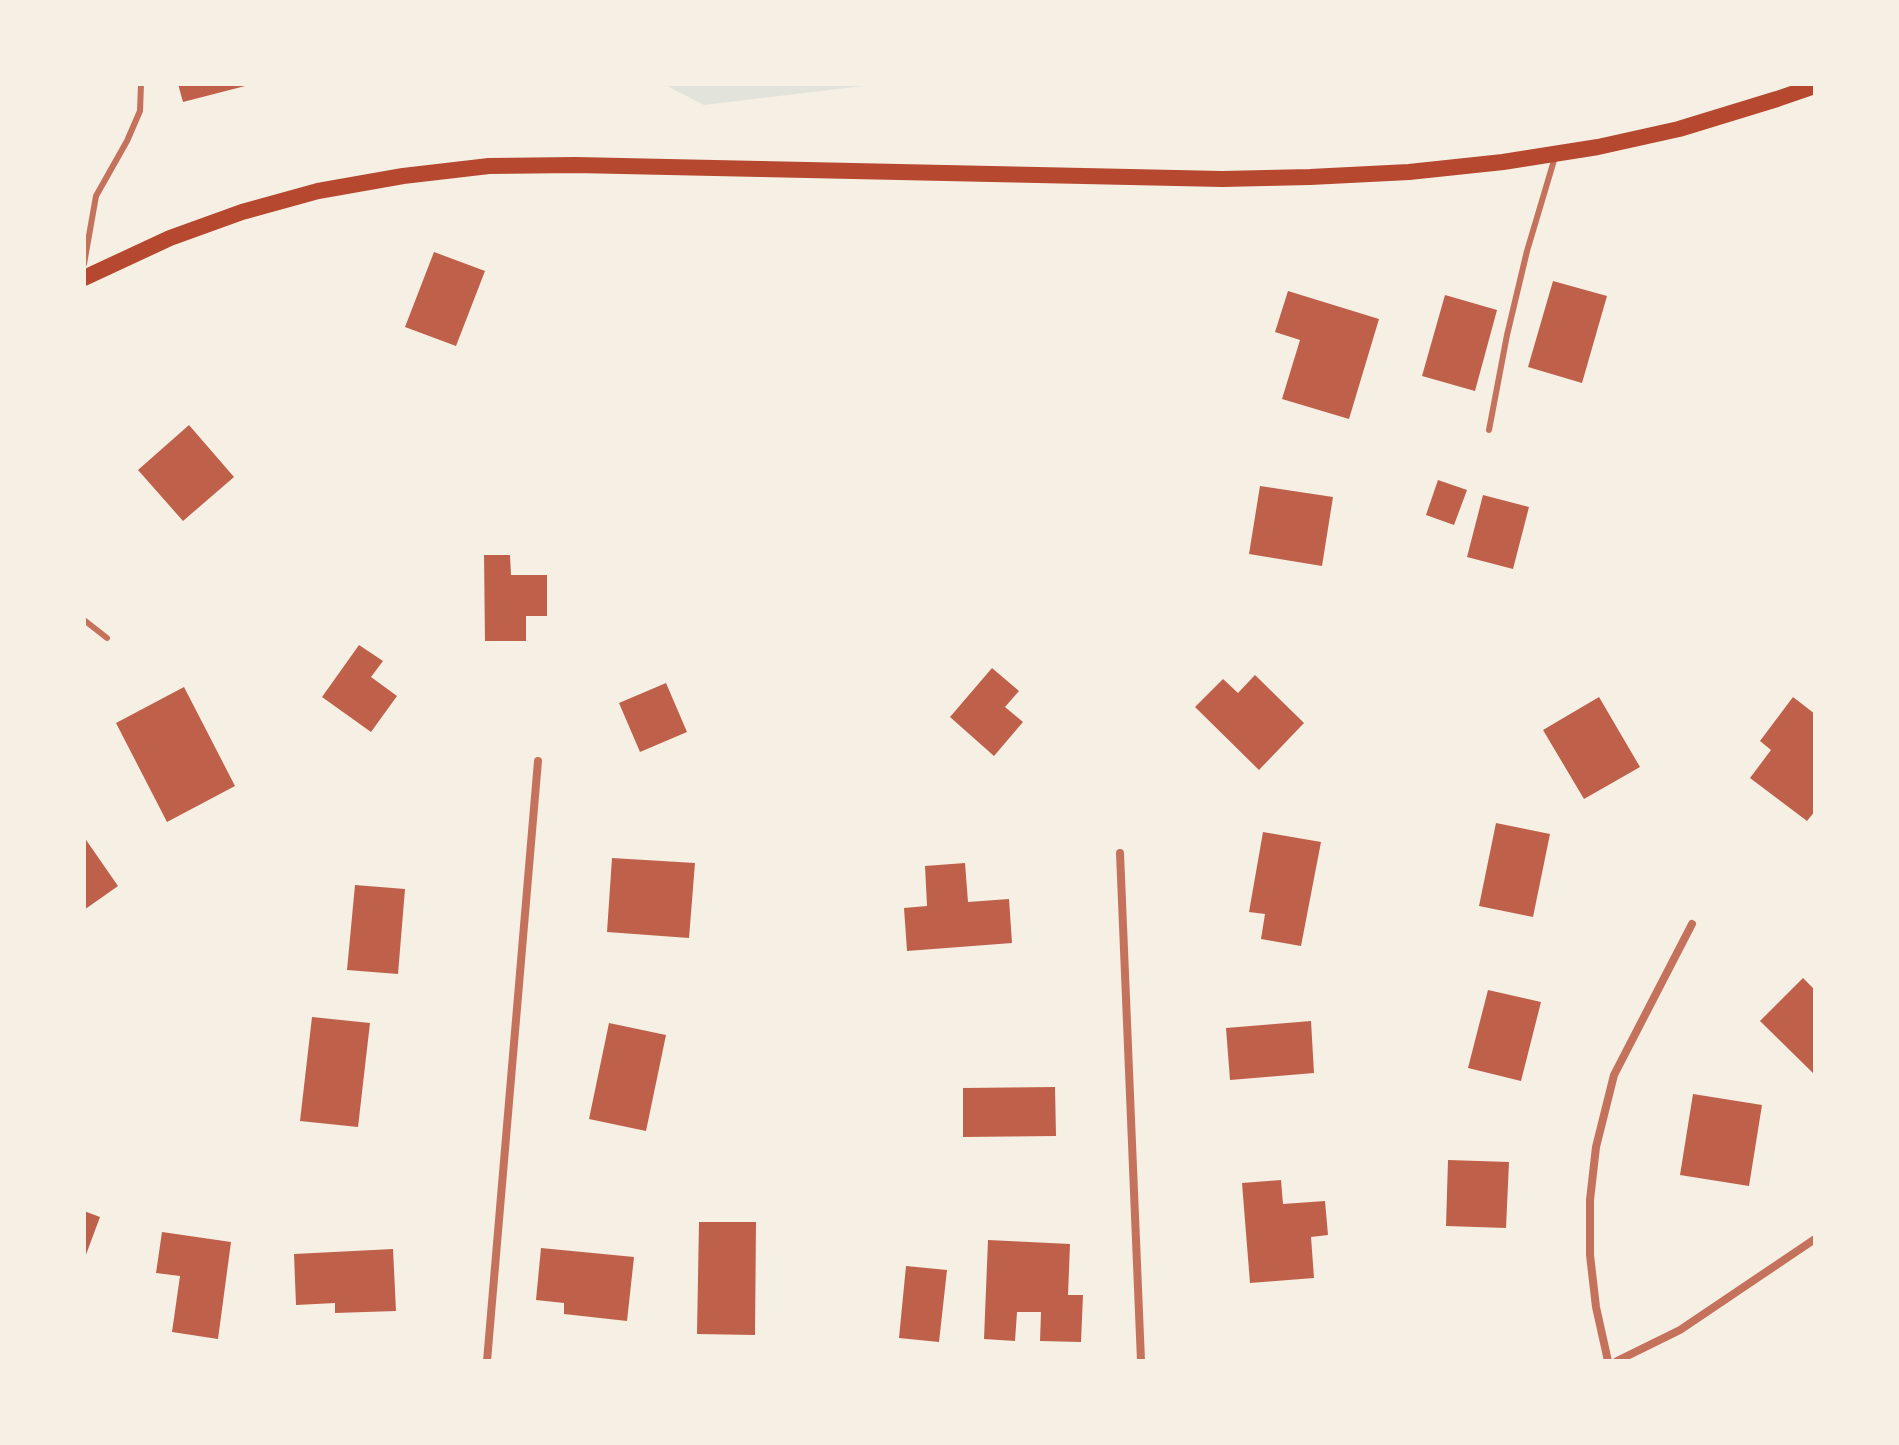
<!DOCTYPE html>
<html>
<head>
<meta charset="utf-8">
<style>
  body { margin:0 }
  #map { position:relative; width:1899px; height:1445px; overflow:hidden; background:#f6efe4; font-family:Montserrat,sans-serif }
  canvas { display:block }
  .frame { position:absolute; inset:0; border:86px solid #f6efe4; pointer-events:none }
</style>
</head>
<body>
<div id="map">
<canvas width="1899" height="1445"></canvas>
<div class="frame"></div>
</div>
<script>
const context = document.querySelector('canvas').getContext('2d');
context.lineJoin = 'round';
function fillPath(path, color) {
  context.fillStyle = color;
  context.fill(path, 'evenodd');
}
function poly(rows) {
  const path = new Path2D();
  for (const r of rows) {
    path.moveTo(r[0], r[1]);
    for (let i = 2; i < r.length; i += 2) path.lineTo(r[i], r[i + 1]);
  }
  return path;
}
function trace(path, color, width, dash) {
  context.strokeStyle = color;
  context.lineWidth = width;
  context.lineCap = dash ? 'butt' : 'round';
  context.setLineDash(dash || []);
  context.stroke(path);
}
const green = poly([
  [663,84,880,84,704,105]
]);
const building = poly([
  [178,84,249,84,249,85,183,102],
  [434,252,485,271,456,346,405,327],
  [1553,281,1607,296,1582,383,1528,367],
  [1288,291,1379,319,1349,419,1282,399,1300,340,1275,332],
  [1445,295,1497,310,1475,391,1422,376],
  [189,425,234,477,183,521,138,470],
  [1438,480,1467,490,1454,525,1426,515],
  [1260,486,1333,497,1322,566,1249,554],
  [1483,495,1529,507,1513,569,1467,557],
  [484,555,510,555,511,575,547,575,547,616,526,616,526,641,485,641],
  [359,645,383,661,371,677,397,696,371,732,322,697],
  [992,668,1019,691,1005,707,1023,722,994,756,950,717],
  [1255,675,1304,723,1259,770,1195,707,1223,679,1238,693],
  [666,683,687,732,640,752,619,703],
  [184,687,235,786,167,822,116,723],
  [1599,697,1640,767,1584,799,1543,730],
  [1793,697,1815,714,1815,811,1807,821,1750,778,1771,750,1760,741],
  [1496,823,1550,834,1533,917,1479,906],
  [1263,832,1321,842,1301,946,1261,939,1265,914,1249,912],
  [84,837,118,886,84,910],
  [612,858,695,863,689,938,607,932],
  [965,863,968,902,1009,899,1012,943,907,951,904,908,927,906,925,866],
  [355,885,405,889,398,974,347,970],
  [1803,978,1815,990,1815,1075,1760,1021],
  [1488,990,1541,1002,1521,1081,1468,1068],
  [312,1017,370,1023,358,1127,300,1121],
  [1311,1021,1314,1073,1230,1080,1226,1028],
  [609,1023,666,1035,646,1131,589,1119],
  [1055,1087,1056,1136,963,1137,963,1088],
  [1693,1094,1762,1105,1749,1186,1680,1175],
  [1448,1160,1509,1162,1506,1228,1446,1226],
  [1281,1180,1283,1204,1325,1201,1328,1235,1311,1237,1314,1278,1250,1283,1242,1183],
  [84,1211,100,1217,84,1260],
  [699,1222,756,1222,755,1335,697,1334],
  [162,1232,231,1242,218,1339,172,1332,180,1276,156,1273],
  [988,1240,1070,1244,1068,1295,1083,1295,1081,1342,1040,1341,1041,1312,1017,1312,1015,1341,984,1339],
  [541,1248,634,1257,627,1321,564,1314,564,1303,536,1300],
  [393,1249,396,1311,335,1313,335,1303,296,1305,294,1254],
  [906,1266,947,1270,939,1342,899,1338]
]);
const service = poly([
  [84,264,96,196,127,141,140,111,141,84],
  [1489,430,1507,335,1527,251,1555,157],
  [84,620,107,638]
]);
const minor = poly([
  [1120,853,1141,1361],
  [487,1361,538,761],
  [1608,1361,1596,1307,1590,1255,1590,1200,1596,1147,1614,1075,1692,924],
  [1617,1361,1680,1330,1815,1239]
]);
const secondary = poly([
  [84,278,170,238,242,212,318,191,403,176,489,166,576,165,1222,179,1310,177,1409,172,1503,162,1598,147,1679,129,1777,99,1815,86]
]);
fillPath(green, '#e2e4dc');
fillPath(building, '#bf614a');
trace(service, '#c5725c', 6);
trace(minor, '#c5725c', 8);
trace(secondary, '#b5482f', 16);
</script>
</body>
</html>
